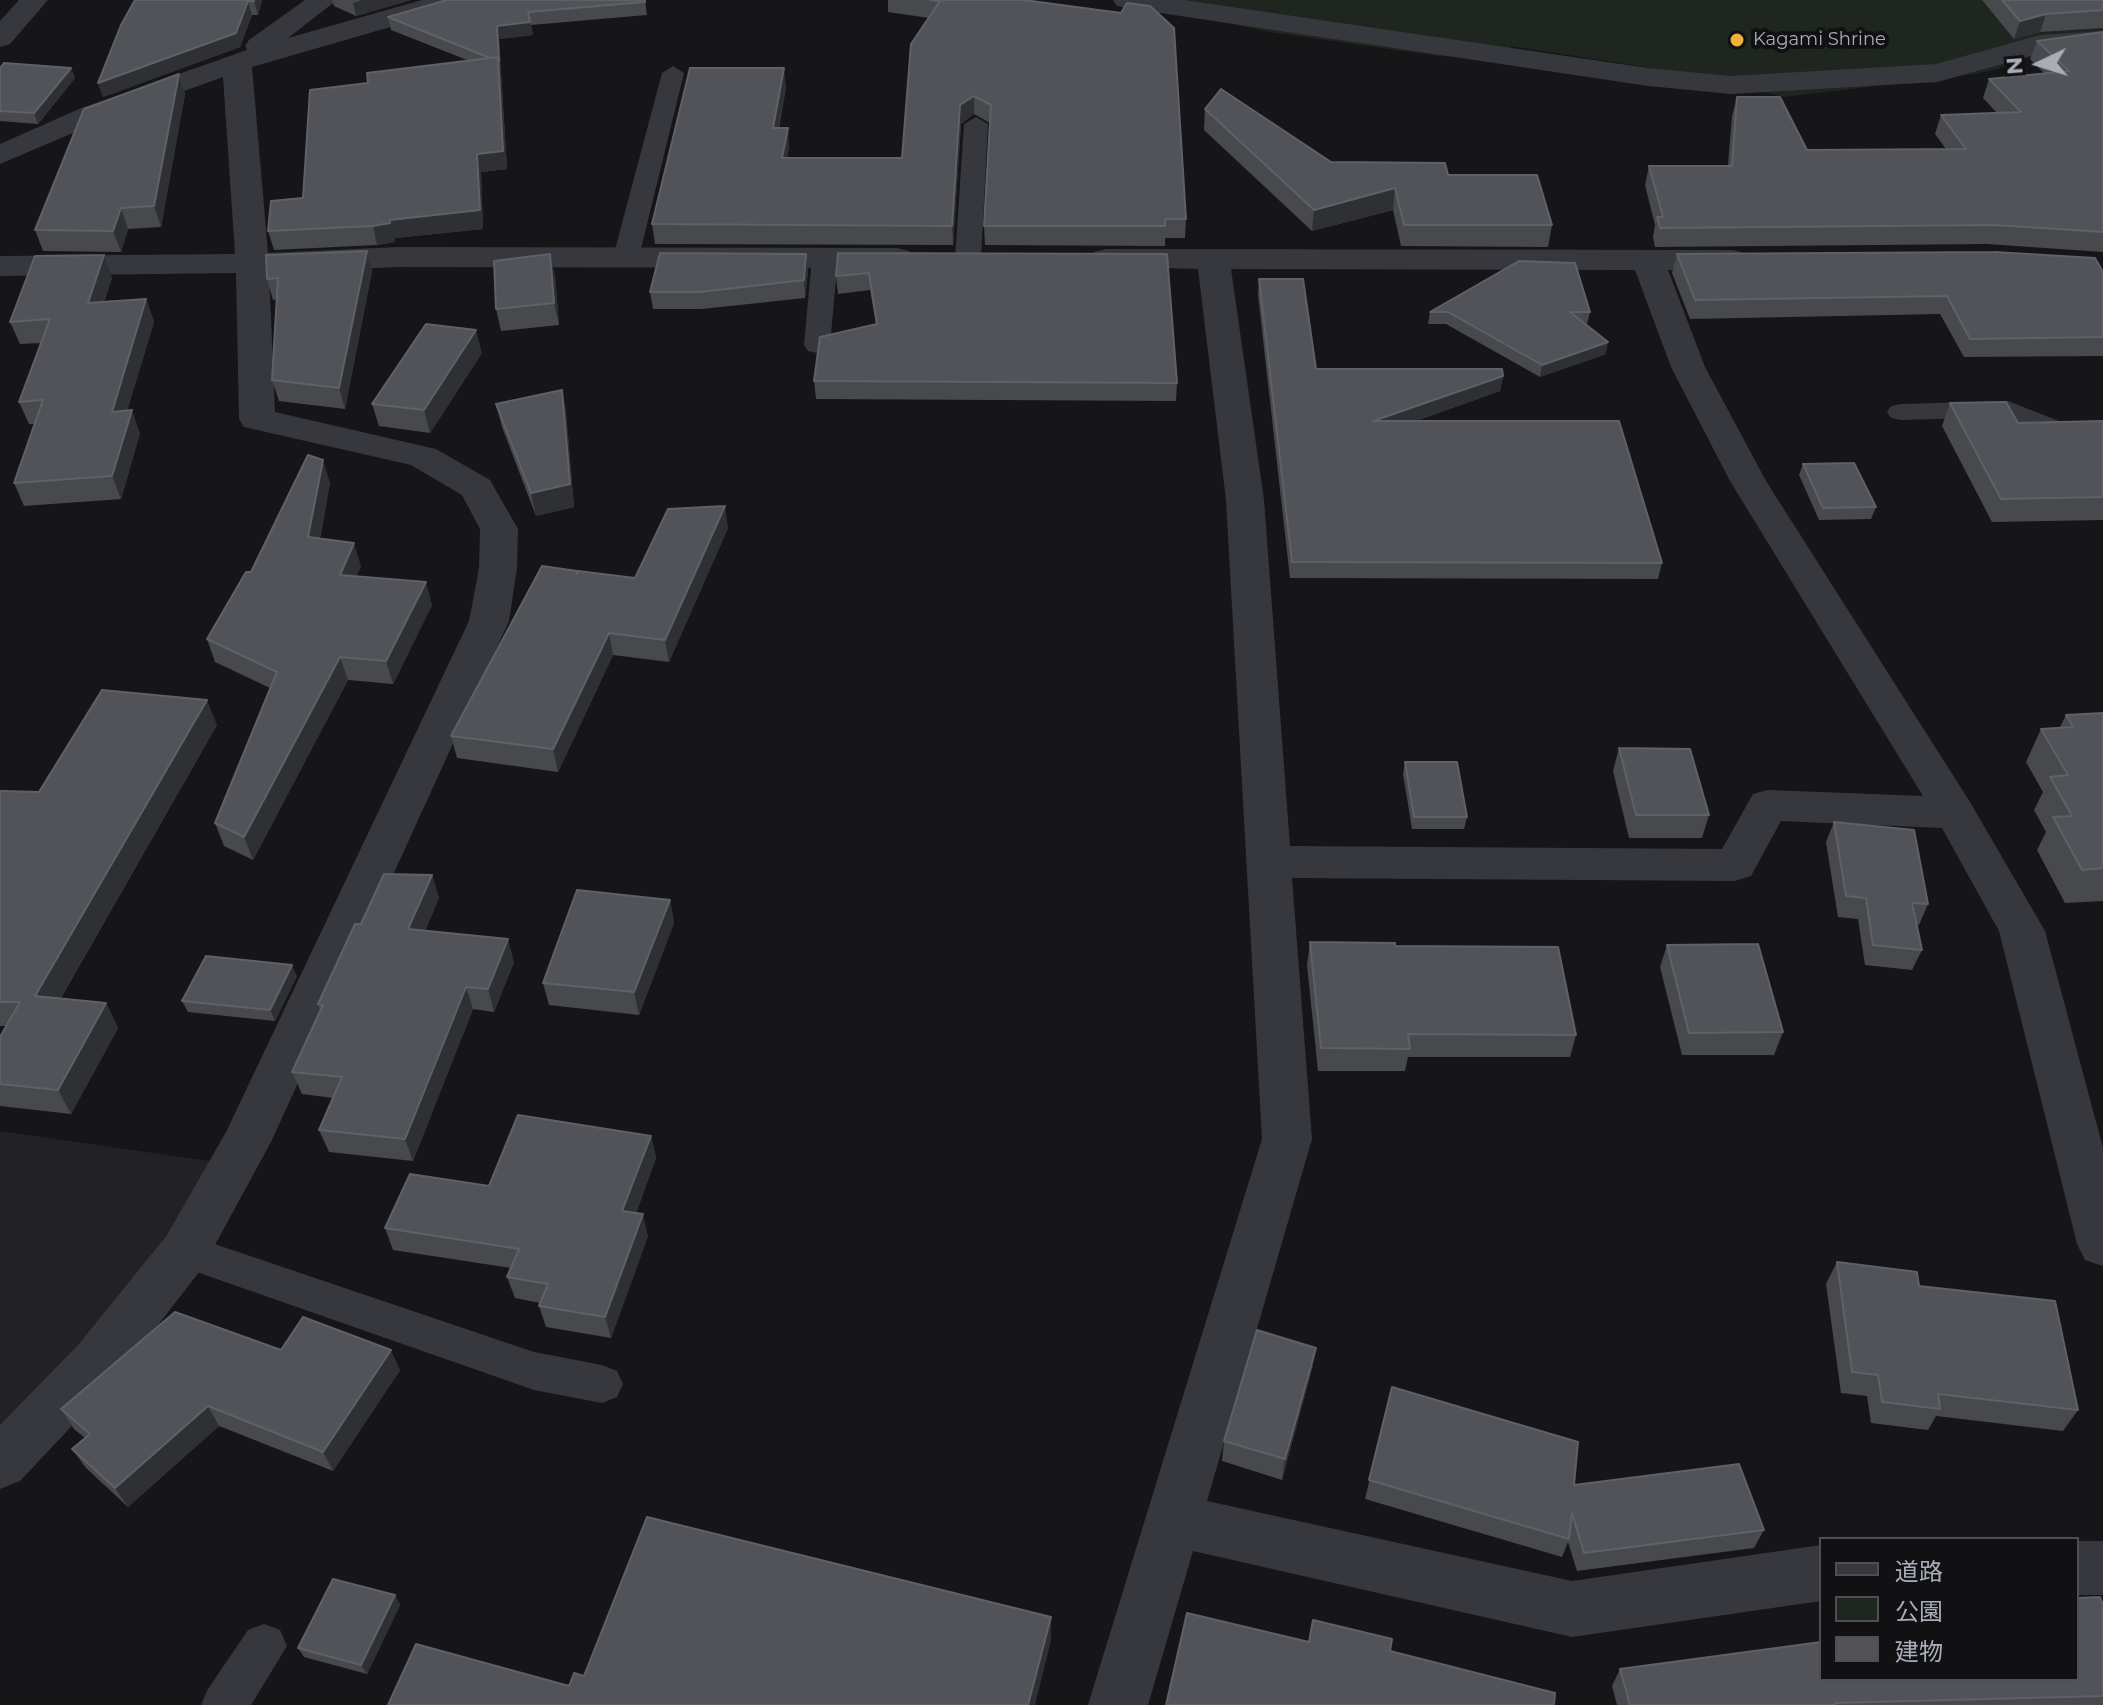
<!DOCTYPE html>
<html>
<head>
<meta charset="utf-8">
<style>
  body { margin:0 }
  #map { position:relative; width:2103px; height:1705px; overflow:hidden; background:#161618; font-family:Montserrat,"Noto Sans JP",sans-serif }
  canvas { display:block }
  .legend { position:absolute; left:1819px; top:1537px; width:260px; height:144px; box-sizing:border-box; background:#111113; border:2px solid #4d4f55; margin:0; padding:10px 14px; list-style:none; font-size:24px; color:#a8adb8 }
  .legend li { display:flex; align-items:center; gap:16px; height:40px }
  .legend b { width:40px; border:2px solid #4d4f55 }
  .north { position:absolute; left:1999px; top:24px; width:80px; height:80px; -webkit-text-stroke:6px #111113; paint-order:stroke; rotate:266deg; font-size:22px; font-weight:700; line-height:32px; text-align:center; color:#a8adb8 }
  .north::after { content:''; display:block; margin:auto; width:28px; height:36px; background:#a8adb8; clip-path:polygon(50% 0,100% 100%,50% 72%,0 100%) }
</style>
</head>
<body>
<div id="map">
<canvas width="2103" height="1705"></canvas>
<ul class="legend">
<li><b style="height:10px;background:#37383d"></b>道路</li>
<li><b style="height:22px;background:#1e261f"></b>公園</li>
<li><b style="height:22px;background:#525359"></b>建物</li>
</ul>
<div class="north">N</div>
</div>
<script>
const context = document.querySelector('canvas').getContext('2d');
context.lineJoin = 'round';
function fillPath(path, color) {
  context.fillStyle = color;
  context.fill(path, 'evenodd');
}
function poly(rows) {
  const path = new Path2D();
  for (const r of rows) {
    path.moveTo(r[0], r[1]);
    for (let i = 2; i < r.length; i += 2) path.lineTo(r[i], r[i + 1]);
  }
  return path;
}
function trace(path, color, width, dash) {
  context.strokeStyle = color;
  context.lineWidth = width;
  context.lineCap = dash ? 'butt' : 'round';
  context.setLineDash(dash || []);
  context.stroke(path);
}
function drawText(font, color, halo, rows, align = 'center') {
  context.font = font + ' Montserrat,sans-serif';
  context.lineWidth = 8;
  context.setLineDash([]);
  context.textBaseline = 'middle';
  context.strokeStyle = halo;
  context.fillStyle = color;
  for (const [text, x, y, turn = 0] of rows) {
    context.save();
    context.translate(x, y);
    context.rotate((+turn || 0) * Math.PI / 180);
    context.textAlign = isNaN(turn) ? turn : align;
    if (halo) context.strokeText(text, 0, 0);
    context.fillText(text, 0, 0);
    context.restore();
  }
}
const built = poly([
  [0,1131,216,1162,165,1265,0,1433]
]);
const green = poly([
  [1168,0,2103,0,2103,36,2023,57,1998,69,1975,74,1784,97,1683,73,1511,46,1510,51,1484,58,1438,56,1269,32,1201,17]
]);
const service = poly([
  [673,66,684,73,639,257,635,262,617,262,613,257,662,73,673,66],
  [976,117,988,124,981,259,968,267,955,259,964,124,976,117],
  [825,250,838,258,830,345,826,351,817,353,808,351,804,345,812,258,825,250],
  [2008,401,2064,423,2103,423,2103,439,2060,439,2004,417,1901,420,1891,418,1887,412,1891,406,1901,404,2008,401],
  [185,1234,534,1352,602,1365,617,1371,623,1384,617,1397,602,1403,534,1390,171,1263,165,1251,171,1239,185,1234],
  [264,1624,280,1630,287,1646,251,1705,201,1705,208,1689,248,1630,264,1624]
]);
const minor = poly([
  [19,0,48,0,10,44,0,47,0,21,19,0],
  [305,0,337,0,288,38,422,0,467,0,463,6,252,67,268,253,398,247,897,248,909,251,913,258,909,265,897,268,398,267,269,273,275,412,436,449,490,480,518,529,517,568,509,621,271,1142,203,1267,117,1378,20,1481,0,1489,0,1425,79,1344,167,1235,226,1132,469,621,479,568,480,529,462,495,411,465,244,427,239,419,236,273,0,276,0,256,235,254,223,77,101,121,0,164,0,144,79,109,247,50,245,46,249,40,305,0],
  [1113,0,1184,0,1648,68,1731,76,1936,64,2040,35,2103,31,2103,49,2042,53,1937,82,1731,94,1648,86,1127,8,1117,6,1113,0],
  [1106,249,1733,250,1745,253,1749,260,1745,267,1733,270,1668,270,1705,367,1766,481,1970,802,2045,931,2103,1148,2103,1266,2085,1260,2077,1244,1999,931,1942,828,1781,821,1751,876,1735,881,1292,878,1312,1139,1207,1501,1572,1581,1821,1545,1821,1601,1572,1637,1193,1551,1148,1705,1088,1705,1262,1139,1226,500,1198,269,1094,266,1090,259,1094,252,1106,249],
  [1231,269,1635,270,1671,367,1730,481,1923,796,1768,790,1753,794,1722,849,1290,846,1264,500,1231,269],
  [2077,1541,2103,1541,2103,1595,2077,1595,2077,1541]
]);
const wall = poly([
  [135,0,262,0,258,15,252,15,240,47,103,97,98,83],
  [332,0,411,0,356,16,334,6],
  [645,0,647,15,531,25,533,35,499,39,507,169,481,172,483,229,395,238,395,242,377,245,274,250,268,231,303,198,368,83,467,60,391,30,388,17],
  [888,0,1024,0,1186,219,1185,238,1165,238,1165,246,985,245,984,226,990,123,974,114,961,124,953,245,655,244,652,224,786,87,779,128,789,147,787,158,902,158,929,18,888,12],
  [1982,0,2103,0,2103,29,2103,28,2040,32,2014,39],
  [2103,32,2103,252,1987,244,1655,247,1653,237,1655,225,1645,185,1649,166,1728,166,1732,116,1737,97,1807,150,1946,149,1935,134,1941,115,1997,113,1983,98,1989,79,2045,74,2030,59,2037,41],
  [0,68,71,68,75,78,38,124,0,121],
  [179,74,185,94,161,227,128,229,121,252,43,251,35,230],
  [1205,109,1331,162,1448,175,1552,225,1548,247,1401,246,1393,210,1312,231,1204,130],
  [367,251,372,271,345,409,279,401,272,380,277,299,273,300,267,279],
  [838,253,1177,383,1176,401,816,399,814,381,876,324,870,290,838,294,836,276],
  [550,254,555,277,559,325,501,331,496,309],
  [806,254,808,271,805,298,702,309,653,309,650,292],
  [1677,254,2103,272,2103,356,1964,357,1940,314,1690,319,1672,273],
  [112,278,104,302,146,299,154,322,127,411,140,433,121,499,24,506,14,483,35,424,29,424,19,402,41,343,20,344,10,322],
  [1259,279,1316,369,1503,376,1500,391,1416,421,1662,563,1658,579,1290,578,1258,295],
  [1430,312,1590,312,1587,324,1585,324,1606,354,1540,377,1446,324,1428,324],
  [482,353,430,433,379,426,372,404],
  [562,390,566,412,574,507,536,516,502,427,496,404],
  [1950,403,2018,423,2103,421,2103,520,1992,522,1942,426],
  [1803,464,1876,507,1871,519,1819,520,1799,475],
  [330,483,320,538,361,566,356,576,432,605,393,684,348,680,253,860,224,846,215,823,270,688,215,662,207,639,251,572],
  [728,528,669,662,613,655,558,772,457,758,451,736,635,578],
  [2103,713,2103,901,2065,903,2037,850,2046,832,2034,810,2043,792,2026,762,2041,729,2060,727,2066,715],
  [217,725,61,998,106,1003,118,1028,71,1114,0,1106,0,1084,6,1026,0,1026,0,791,39,792],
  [1619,748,1709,815,1702,838,1629,838,1613,771],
  [1405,762,1467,817,1464,829,1412,829,1403,774],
  [1834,822,1928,904,1919,925,1917,924,1922,950,1912,970,1865,965,1858,919,1838,917,1826,842],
  [432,875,439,898,425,931,514,962,494,1012,473,1009,413,1161,329,1152,319,1130,333,1098,302,1094,292,1072,320,1010,318,1004,361,924],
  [670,900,674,923,639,1015,549,1005,543,983],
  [1310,942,1395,946,1576,1035,1570,1057,1408,1057,1405,1071,1318,1071,1307,965],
  [1667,945,1783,1032,1774,1055,1682,1055,1660,967],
  [297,976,275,1021,188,1012,182,1001],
  [651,1136,656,1158,636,1213,648,1236,611,1338,546,1327,539,1306,540,1303,515,1298,507,1277,511,1268,393,1250,385,1228,489,1186],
  [1837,1262,1919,1286,2078,1410,2063,1431,1936,1416,1928,1430,1871,1423,1867,1396,1841,1393,1826,1284],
  [1316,1348,1312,1369,1282,1480,1222,1461,1224,1441],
  [281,1350,400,1370,333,1471,219,1426,128,1507,86,1468,72,1449,85,1438,74,1429,61,1409],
  [1392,1387,1574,1485,1764,1530,1754,1548,1577,1571,1568,1542,1562,1557,1365,1499],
  [395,1595,400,1605,367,1674,304,1657,298,1648],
  [2103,1605,2103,1705,1617,1705,1612,1686,1620,1669]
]);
const shadedWall = poly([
  [254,0,262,0,258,15,254,1],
  [362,0,411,0,356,16,353,3],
  [248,1,252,15,240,47,103,97,98,83],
  [2046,14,2040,32,2014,39,2020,21],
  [530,22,533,35,499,39,507,169,481,172,483,229,395,238,395,242,377,245,373,226,390,220,477,154,498,57,497,26],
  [71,68,75,78,38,124,34,113],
  [784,68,786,87,775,147,773,128],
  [179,74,185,94,161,227,154,206],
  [974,96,974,114,961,124,953,245,952,226,960,105],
  [788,128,789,147,784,177,782,158],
  [1395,188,1393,210,1312,231,1314,210],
  [121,208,128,229,121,252,113,231],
  [367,251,372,271,345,409,339,388],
  [550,254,555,277,559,325,554,303],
  [806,254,808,271,805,298,804,280],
  [104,255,112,278,96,325,88,303],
  [146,299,154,322,120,434,112,412],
  [476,330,482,353,430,433,424,410],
  [1608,342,1606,354,1540,377,1542,365],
  [1503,376,1500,391,1371,437,1373,421],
  [562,390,566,412,574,507,536,516,531,493],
  [132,410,140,433,121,499,112,476],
  [323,460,330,483,315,560,308,537],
  [725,506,728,528,669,662,665,640],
  [354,543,361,566,347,598,340,575],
  [426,582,432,605,393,684,386,661],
  [609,633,613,655,558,772,553,749],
  [340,657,348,680,253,860,244,837],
  [207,700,217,725,48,1020,35,996],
  [432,875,439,898,416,952,408,929],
  [670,900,674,923,639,1015,634,992],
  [508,939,514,962,494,1012,488,989],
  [292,965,297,976,275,1021,270,1010],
  [466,987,473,1009,413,1161,405,1139],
  [106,1003,118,1028,71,1114,58,1090],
  [651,1136,656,1158,628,1233,622,1211],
  [643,1214,648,1236,611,1338,605,1317],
  [1316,1348,1312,1369,1282,1480,1285,1459],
  [391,1350,400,1370,333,1471,323,1452],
  [208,1406,219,1426,128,1507,115,1488],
  [395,1595,400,1605,367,1674,361,1665],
  [1051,1617,1051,1641,1035,1705,1028,1705]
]);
const building = poly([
  [135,0,254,0,254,1,248,1,236,33,98,83,121,25,135,0],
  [447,0,645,0,645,2,528,12,530,22,497,26,499,61,498,57,490,58,388,17,447,0],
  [930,0,1024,0,1121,13,1127,3,1150,6,1174,28,1186,219,1165,219,1165,226,984,226,991,105,974,96,960,105,952,226,652,224,690,68,784,68,773,128,788,128,782,158,902,158,911,44,940,1,930,0],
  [2002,0,2103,0,2103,10,2046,14,2020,21,2002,0],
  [2103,32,2103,232,1994,225,1660,228,1657,217,1663,217,1649,166,1732,166,1737,97,1780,97,1807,150,1966,149,1941,115,2021,112,1989,79,2069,71,2037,41,2103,32],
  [498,57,503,151,477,154,480,210,390,220,390,223,373,226,268,231,271,201,303,198,310,90,368,83,367,73,498,57],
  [4,63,71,68,34,113,0,111,0,68,4,63],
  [179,74,154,206,121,208,113,231,35,230,84,109,179,74],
  [1221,89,1331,162,1445,163,1448,175,1537,175,1552,225,1404,225,1395,188,1314,210,1205,109,1221,89],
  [367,251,339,388,272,380,278,278,267,279,266,255,367,251],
  [1994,252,2095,258,2103,272,2103,337,1970,339,1947,296,1695,300,1677,254,1994,252],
  [660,253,806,254,804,280,700,292,650,292,660,253],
  [838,253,1167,254,1177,383,814,381,820,337,877,324,869,273,836,276,838,253],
  [550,254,554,303,496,309,494,261,550,254],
  [104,255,88,303,146,299,112,412,132,410,112,476,14,483,43,400,19,402,50,319,10,322,35,256,104,255],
  [1519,261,1575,263,1590,312,1570,312,1608,342,1542,365,1448,312,1430,312,1519,261],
  [1259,279,1303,279,1316,369,1502,369,1503,376,1373,421,1619,421,1662,563,1292,562,1259,279],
  [426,324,476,330,424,410,372,404,426,324],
  [562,390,570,484,531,493,496,404,562,390],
  [2006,402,2018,423,2103,421,2103,497,2001,499,1950,403,2006,402],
  [308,455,323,460,308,537,354,543,340,575,426,582,386,661,340,657,244,837,215,823,277,672,207,639,246,572,251,572,308,455],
  [1854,463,1876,507,1823,508,1803,464,1854,463],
  [725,506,665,640,609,633,553,749,451,736,542,566,577,571,577,574,578,571,635,578,668,509,725,506],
  [102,690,207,700,35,996,106,1003,58,1090,0,1084,0,1037,20,1002,0,1002,0,791,39,792,102,690],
  [2103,713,2103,868,2082,870,2053,817,2072,816,2050,777,2068,775,2041,729,2073,727,2066,715,2103,713],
  [1619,748,1690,749,1709,815,1636,815,1619,748],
  [1405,762,1457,762,1467,817,1414,817,1405,762],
  [1834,822,1914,830,1928,904,1912,903,1922,950,1873,945,1866,898,1846,896,1834,822],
  [384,874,432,875,408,929,508,939,488,989,466,987,405,1139,319,1130,342,1077,292,1072,323,1005,318,1004,355,924,361,924,384,874],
  [577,890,670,900,634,992,543,983,577,890],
  [1310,942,1395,943,1395,946,1558,947,1576,1035,1408,1034,1410,1049,1321,1048,1310,942],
  [1758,944,1783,1032,1689,1033,1667,945,1758,944],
  [206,956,292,965,270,1010,182,1001,206,956],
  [518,1115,651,1136,622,1211,643,1214,605,1317,539,1306,548,1284,507,1277,519,1249,385,1228,410,1174,489,1186,518,1115],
  [1837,1262,1917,1272,1919,1286,2055,1301,2078,1410,1938,1394,1940,1409,1882,1402,1878,1375,1852,1372,1837,1262],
  [175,1312,281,1350,303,1317,391,1350,323,1452,208,1406,115,1488,72,1449,90,1434,61,1409,175,1312],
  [1257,1330,1316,1348,1285,1459,1224,1441,1257,1330],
  [1392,1387,1578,1442,1574,1485,1739,1464,1764,1530,1584,1553,1572,1513,1569,1539,1369,1480,1392,1387],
  [647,1517,1051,1617,1028,1705,388,1705,416,1644,569,1686,574,1673,584,1676,647,1517],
  [333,1579,395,1595,361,1665,298,1648,333,1579],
  [2100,1597,2103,1605,2103,1696,1835,1703,1836,1705,1630,1705,1620,1669,1821,1642,1821,1679,2077,1679,2077,1598,2100,1597],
  [1187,1613,1309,1642,1313,1620,1392,1639,1390,1651,1555,1693,1554,1705,1166,1705,1187,1613]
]);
const markers = [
  [1737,40,8,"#f2b134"]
];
const farPoinames = [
  ["Kagami Shrine",1753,40]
];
fillPath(built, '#222225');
fillPath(green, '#1e261f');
fillPath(service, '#37383d');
fillPath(minor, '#37383d');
fillPath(wall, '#47494d');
fillPath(shadedWall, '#2f3033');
fillPath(building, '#525359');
trace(building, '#5f6168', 2);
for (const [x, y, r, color] of markers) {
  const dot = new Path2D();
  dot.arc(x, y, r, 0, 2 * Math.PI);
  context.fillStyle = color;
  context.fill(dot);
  trace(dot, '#111113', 3);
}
drawText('18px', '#a8adb8', '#111113', farPoinames, 'left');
</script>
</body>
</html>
